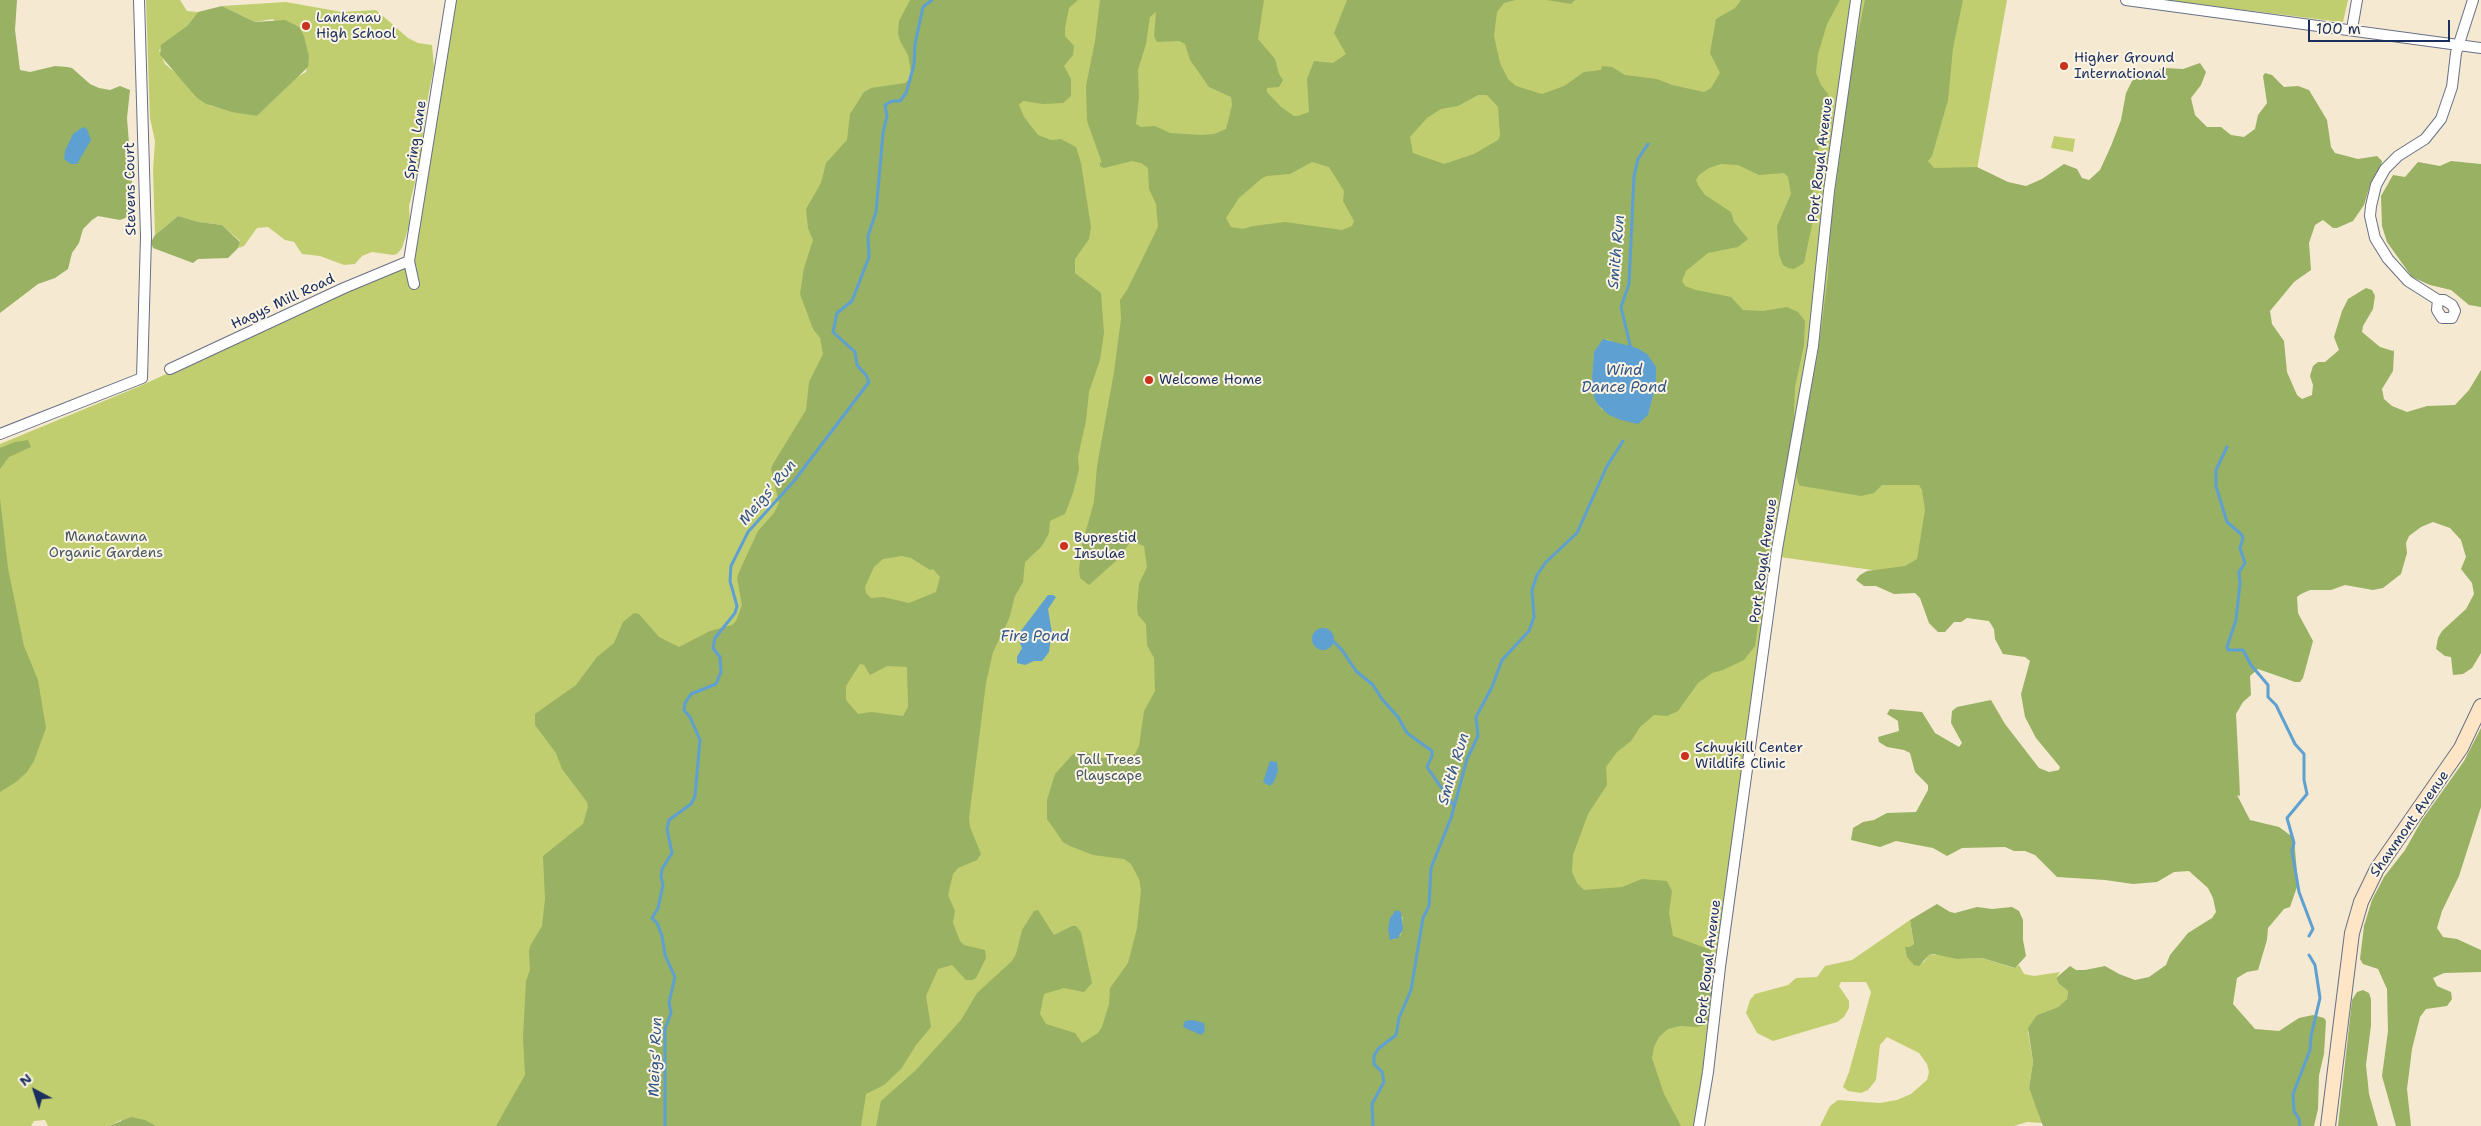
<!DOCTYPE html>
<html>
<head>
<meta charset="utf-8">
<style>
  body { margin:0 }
  #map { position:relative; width:2481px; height:1126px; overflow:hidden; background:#f5ead1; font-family:"Shantell Sans",sans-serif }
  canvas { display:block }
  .north { position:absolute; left:10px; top:1066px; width:50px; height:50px; -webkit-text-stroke:4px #fcf5e5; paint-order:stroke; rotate:320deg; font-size:14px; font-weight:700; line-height:20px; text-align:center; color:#1b2f5e }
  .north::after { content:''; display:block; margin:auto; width:18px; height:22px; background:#1b2f5e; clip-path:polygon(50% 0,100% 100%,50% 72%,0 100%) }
  .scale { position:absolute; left:2308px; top:20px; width:142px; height:22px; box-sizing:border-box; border:2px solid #1b2f5e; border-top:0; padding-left:6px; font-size:15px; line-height:18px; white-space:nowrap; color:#1b2f5e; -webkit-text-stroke:4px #fcf5e5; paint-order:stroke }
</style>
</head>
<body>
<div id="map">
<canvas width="2481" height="1126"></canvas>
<div class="north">N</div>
<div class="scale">100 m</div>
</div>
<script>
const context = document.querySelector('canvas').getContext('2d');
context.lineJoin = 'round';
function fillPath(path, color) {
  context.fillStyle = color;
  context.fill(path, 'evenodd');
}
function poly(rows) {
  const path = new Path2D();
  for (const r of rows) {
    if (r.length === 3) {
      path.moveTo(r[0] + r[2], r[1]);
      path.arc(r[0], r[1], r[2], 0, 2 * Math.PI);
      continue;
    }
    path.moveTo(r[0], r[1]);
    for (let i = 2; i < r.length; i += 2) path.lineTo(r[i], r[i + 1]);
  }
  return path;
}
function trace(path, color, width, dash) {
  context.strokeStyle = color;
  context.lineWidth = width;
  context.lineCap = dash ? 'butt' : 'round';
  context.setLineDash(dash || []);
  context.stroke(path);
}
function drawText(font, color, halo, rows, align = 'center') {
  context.font = font + ' "Shantell Sans",sans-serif';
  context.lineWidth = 4;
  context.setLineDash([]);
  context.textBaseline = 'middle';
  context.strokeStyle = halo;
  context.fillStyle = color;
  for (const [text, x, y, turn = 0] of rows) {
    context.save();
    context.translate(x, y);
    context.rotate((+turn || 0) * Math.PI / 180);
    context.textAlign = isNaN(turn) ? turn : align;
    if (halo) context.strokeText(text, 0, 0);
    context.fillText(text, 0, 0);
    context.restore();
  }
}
const green = poly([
  [146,0,180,0,187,11,198,12,187,26,159,50,165,64,182,78,197,98,211,106,257,116,297,77,306,72,309,57,273,19,255,22,222,6,286,2,342,12,376,10,408,38,418,43,432,45,434,67,426,107,420,163,409,206,410,223,402,248,397,254,393,255,372,252,362,256,355,264,344,265,320,256,302,254,294,242,285,240,268,227,257,228,244,246,238,248,240,241,222,225,199,222,178,216,155,235,153,170,155,141,150,118],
  [456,0,2007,0,1975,181,2197,616,1773,556,1695,1126,121,1126,121,1120,109,1126,48,1126,45,1120,34,1121,31,1126,0,1126,0,444,140,386,394,270,414,264],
  [2164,0,2348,0,2343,22,2341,22],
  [2054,136,2075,139,2073,152,2051,148],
  [1910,920,1914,944,1910,948,1906,947,1923,963,1929,955,1943,954,1957,959,1982,958,2014,968,2019,965,2024,974,2034,976,2060,972,2056,978,2059,984,2068,991,2067,999,2058,1007,2037,1015,2028,1032,2033,1062,2029,1088,2043,1123,2027,1122,2014,1126,1820,1126,1830,1106,1838,1100,1880,1103,1897,1100,1911,1094,1927,1080,1929,1072,1927,1064,1919,1053,1887,1037,1880,1045,1876,1080,1868,1090,1861,1093,1848,1091,1843,1087,1849,1072,1871,992,1866,982,1841,982,1839,986,1849,1001,1849,1008,1844,1017,1837,1022,1773,1041,1757,1033,1746,1013,1750,1000,1755,994,1788,985,1796,978,1817,977,1825,966,1852,960]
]);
const forest = poly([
  [0,0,17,0,15,30,20,70,30,72,55,66,67,67,72,68,90,84,99,88,110,90,120,86,130,90,127,118,132,181,130,192,134,206,128,217,120,220,98,216,92,220,83,229,79,243,72,253,68,269,55,278,38,284,0,313],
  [910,0,1078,0,1069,8,1065,28,1065,36,1074,46,1073,55,1064,66,1071,79,1071,96,1063,103,1043,104,1023,101,1019,105,1024,117,1038,135,1051,140,1061,139,1076,147,1081,163,1091,227,1089,239,1075,259,1075,273,1101,293,1104,333,1100,360,1089,392,1086,421,1078,457,1079,469,1073,493,1065,514,1050,521,1049,533,1042,546,1025,562,1023,582,1015,596,1009,619,993,652,986,683,969,818,970,827,981,854,977,860,958,868,953,874,948,895,955,911,953,923,960,941,964,945,985,950,986,958,976,978,972,980,966,980,952,965,938,969,926,996,931,1027,916,1045,901,1069,884,1085,866,1094,861,1126,496,1126,525,1075,523,1038,526,981,530,970,529,952,530,946,542,926,545,899,543,856,583,824,588,807,587,802,562,769,556,753,535,725,535,714,576,685,597,657,614,643,623,622,634,613,639,614,659,637,679,647,710,631,732,625,736,621,742,605,737,578,739,572,758,531,774,513,779,503,771,469,773,464,806,410,809,382,823,354,820,338,813,329,800,294,804,268,813,240,808,228,806,209,821,183,826,163,847,140,850,114,864,92,871,88,905,83,912,78,908,55,900,41,898,33,899,21],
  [902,556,911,558,930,570,933,569,940,577,936,592,909,603,883,597,871,598,866,593,865,587,874,567,883,559],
  [860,664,864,665,870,675,887,666,907,667,908,707,903,716,871,712,858,714,846,700,846,686],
  [1100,0,1264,0,1258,39,1275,59,1279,74,1283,80,1279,87,1267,88,1267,92,1281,107,1294,116,1298,116,1309,112,1307,79,1314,61,1333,63,1346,54,1334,33,1347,0,1575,0,1571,4,1547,0,1516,0,1504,3,1497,12,1494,36,1500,63,1508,79,1516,86,1542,94,1564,86,1584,72,1601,70,1602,66,1612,67,1625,75,1657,79,1672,85,1704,92,1711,88,1720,73,1710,53,1716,19,1735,8,1741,0,1840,0,1827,24,1818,54,1816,73,1821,85,1828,94,1832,116,1831,127,1823,136,1819,146,1813,180,1814,215,1804,263,1794,269,1788,268,1783,265,1779,255,1777,226,1791,194,1788,177,1784,173,1759,175,1738,165,1721,164,1709,168,1699,175,1696,180,1698,185,1705,195,1731,212,1734,222,1748,239,1738,247,1708,253,1686,271,1682,281,1685,286,1696,290,1731,297,1743,310,1763,311,1787,307,1798,312,1805,321,1804,345,1795,387,1793,436,1771,533,1755,646,1744,660,1723,670,1712,673,1698,683,1678,711,1667,716,1654,715,1640,727,1631,741,1617,752,1606,767,1607,785,1588,814,1573,855,1572,872,1577,883,1584,890,1622,887,1642,879,1667,881,1672,891,1669,913,1673,936,1711,950,1714,977,1708,1024,1697,1027,1680,1026,1668,1029,1659,1037,1654,1047,1652,1058,1664,1094,1681,1126,876,1126,881,1101,915,1071,961,1020,977,993,1012,961,1016,954,1022,930,1034,911,1038,910,1054,935,1072,926,1076,926,1081,932,1092,983,1084,992,1064,988,1044,994,1040,1014,1046,1024,1075,1033,1082,1043,1098,1033,1102,1027,1109,1004,1110,988,1128,963,1137,928,1141,890,1139,879,1131,864,1124,859,1093,855,1070,846,1063,842,1047,819,1047,800,1055,774,1073,754,1083,751,1101,758,1124,758,1135,754,1139,746,1144,711,1155,691,1154,658,1147,645,1146,624,1138,615,1137,608,1139,584,1147,567,1144,546,1136,543,1129,544,1117,560,1089,585,1080,578,1079,569,1082,545,1094,502,1097,466,1114,372,1121,319,1120,300,1127,290,1158,227,1156,204,1149,189,1148,168,1141,163,1132,161,1104,168,1100,166,1100,162,1102,163,1087,121,1086,86,1095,41],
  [1156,12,1154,36,1157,42,1179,41,1185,44,1190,60,1209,87,1231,97,1232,105,1226,129,1214,134,1201,135,1170,133,1155,126,1141,127,1136,124,1139,97,1138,70,1146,44,1150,17],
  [1478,95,1487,95,1498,107,1500,136,1498,140,1474,154,1444,164,1413,153,1410,137,1427,118,1441,109,1458,106],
  [1312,162,1329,167,1344,191,1343,201,1354,221,1352,226,1342,230,1285,222,1253,226,1243,229,1231,227,1226,218,1239,198,1261,179,1267,176,1290,174],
  [1607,339,1619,345,1636,348,1656,367,1656,385,1648,415,1602,410,1598,405,1594,398,1592,377,1594,352],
  [1392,915,1403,917,1401,935,1393,940,1388,929],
  [1865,0,1963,0,1953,48,1948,100,1932,156,1928,161,1934,168,1977,167,2008,182,2026,186,2042,179,2064,164,2077,169,2082,178,2089,180,2100,170,2111,146,2121,120,2126,93,2132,81,2144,72,2165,68,2183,69,2200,63,2206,72,2201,85,2191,98,2195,115,2207,127,2221,127,2231,135,2244,137,2255,129,2258,115,2267,103,2263,76,2265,73,2272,75,2284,87,2298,86,2309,90,2327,120,2331,147,2335,153,2358,159,2377,156,2382,161,2381,167,2370,185,2364,205,2353,221,2337,228,2333,228,2323,220,2315,225,2309,243,2311,270,2294,282,2270,311,2272,324,2284,341,2287,372,2297,395,2302,399,2312,395,2313,385,2310,376,2313,366,2318,362,2325,362,2339,350,2334,337,2342,311,2348,299,2366,288,2372,290,2375,296,2373,309,2363,326,2362,332,2380,347,2393,351,2393,349,2394,352,2393,371,2382,389,2384,399,2392,406,2407,412,2427,406,2455,405,2469,390,2481,370,2481,653,2472,668,2463,674,2453,675,2451,657,2445,656,2436,649,2438,638,2442,631,2466,609,2474,594,2472,583,2461,569,2466,557,2461,540,2450,528,2433,522,2421,527,2409,536,2406,543,2407,553,2401,574,2383,588,2373,590,2345,585,2331,590,2310,590,2301,594,2297,597,2298,613,2313,641,2303,678,2300,682,2295,682,2258,669,2250,676,2251,695,2243,702,2236,714,2239,773,2240,796,2237,795,2250,820,2279,827,2294,838,2298,884,2290,907,2284,909,2268,928,2267,940,2258,970,2247,972,2237,978,2233,1004,2255,1029,2279,1031,2299,1018,2313,1015,2324,1018,2326,1021,2324,1054,2319,1075,2318,1109,2314,1126,2043,1126,2029,1088,2033,1062,2028,1028,2037,1015,2058,1007,2067,999,2068,991,2059,984,2056,978,2070,966,2076,970,2085,970,2105,966,2119,974,2135,980,2149,977,2166,965,2170,955,2188,933,2212,918,2216,912,2213,898,2208,888,2189,871,2174,872,2157,882,2133,884,2105,880,2057,877,2035,855,2025,851,2014,851,2005,847,1962,848,1947,856,1933,848,1896,841,1880,847,1851,840,1853,828,1863,822,1874,820,1887,813,1916,812,1928,790,1928,785,1915,772,1910,753,1904,750,1887,747,1879,742,1878,737,1899,731,1898,721,1887,714,1890,709,1922,712,1935,733,1959,747,1962,743,1951,723,1952,711,1957,707,1991,700,2005,724,2039,768,2049,772,2059,770,2060,767,2036,738,2025,717,2021,694,2030,661,2025,657,2003,654,1995,639,1994,629,1989,621,1967,618,1961,622,1954,622,1945,632,1938,632,1929,623,1920,598,1915,593,1894,594,1876,586,1864,586,1856,580,1860,575,1867,571,1905,566,1917,559,1925,510,1922,490,1919,485,1882,485,1874,493,1861,496,1802,486,1799,485,1797,478,1796,471,1818,353,1828,276,1831,223,1840,156,1853,58],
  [222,6,255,22,285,20,299,27,304,36,309,57,308,67,257,116,232,112,206,104,197,98,160,55,161,45,187,26,198,12],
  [2451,161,2481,164,2481,307,2469,305,2451,290,2430,285,2412,277,2387,242,2382,226,2381,196,2393,175,2405,177,2418,162,2440,166],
  [178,216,199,222,222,225,240,242,238,248,228,258,198,259,193,263,153,248,151,242,155,235],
  [28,440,31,447,9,457,0,469,0,448,15,442],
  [0,498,8,568,24,646,38,680,46,728,34,761,27,772,16,782,0,792],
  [2481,728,2481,807,2459,876,2442,911,2437,928,2443,937,2457,939,2481,950,2481,972,2444,973,2433,978,2437,986,2451,992,2452,999,2447,1006,2426,1009,2420,1017,2412,1049,2407,1089,2411,1126,2396,1126,2382,1076,2388,1031,2387,989,2378,969,2363,964,2360,959,2364,926,2372,900,2384,877,2405,850,2422,820,2464,761],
  [1937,904,1950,912,1955,913,1977,907,1992,909,2012,907,2019,911,2023,920,2023,940,2026,956,2015,968,1982,958,1957,959,1934,954,1929,955,1919,966,1914,965,1907,957,1905,947,1910,947,1914,944,1910,920],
  [2363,990,2369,993,2371,999,2371,1025,2366,1065,2369,1094,2378,1126,2338,1126,2352,1000,2357,992],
  [131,1117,145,1120,156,1126,109,1126]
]);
const water = poly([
  [83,127,87,129,91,140,77,164,71,164,64,159,65,151,73,134],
  [1603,339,1637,348,1647,354,1656,367,1656,385,1648,415,1638,424,1621,420,1609,415,1598,405,1594,398,1592,377,1594,352],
  [1048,595,1053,595,1056,597,1048,609,1053,639,1050,644,1049,652,1042,661,1034,661,1025,665,1017,663,1017,657,1022,648,1017,636],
  [1323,639,11],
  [1270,761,1277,762,1278,771,1274,782,1270,786,1263,782],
  [1396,910,1401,912,1403,929,1398,938,1390,940,1388,929,1390,918],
  [1192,1020,1204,1023,1205,1031,1201,1035,1183,1027,1185,1021]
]);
const stream = poly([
  [1631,349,1621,307,1629,284,1634,176,1638,159,1648,144],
  [2227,447,2216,470,2216,486,2227,522,2241,534,2243,538,2240,548,2245,563,2239,572,2240,583,2236,620,2227,647,2228,650,2243,650,2251,665,2268,685,2268,697,2276,705,2295,744,2304,754,2304,780,2307,794,2287,818,2294,843,2292,851,2299,892,2313,929,2309,936],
  [1333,641,1342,650,1356,671,1373,685,1382,699,1398,717,1407,733,1432,751,1432,756,1427,767,1454,806],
  [665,1126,665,1029,671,1013,669,1002,675,977,665,955,662,936,657,923,652,918,658,908,663,885,661,877,662,869,672,853,667,829,669,820,691,804,695,796,700,740,690,717,684,710,685,703,691,694,716,684,721,672,720,657,713,648,715,638,735,613,737,606,730,581,731,566,748,532,794,481,869,382,866,375,857,365,855,352,833,332,837,313,852,301,869,257,868,236,876,212,883,133,887,116,885,105,892,101,900,101,906,93,914,65,915,44,923,7,932,0],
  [1373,1126,1372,1104,1384,1082,1382,1072,1374,1064,1374,1056,1378,1049,1396,1035,1399,1018,1411,990,1423,918,1429,906,1431,868,1451,818,1467,759,1478,736,1476,717,1492,687,1502,660,1529,631,1534,617,1532,590,1537,575,1546,562,1577,533,1607,466,1623,441],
  [2300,1126,2299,1119,2294,1111,2293,1094,2310,1050,2311,1036,2320,998,2315,965,2309,955]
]);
const street = poly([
  [2126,0,2481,48],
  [2352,29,2357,0],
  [414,284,409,261,451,0],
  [2438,300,2408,281,2388,259,2375,238,2370,216,2371,206,2376,185,2385,169,2398,156,2425,139,2441,119,2452,87,2456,53,2473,0],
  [2438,300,2444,300,2452,305,2455,311,2452,318,2442,318,2437,310,2438,300],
  [170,369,344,288,409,261],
  [0,434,142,378,146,237,139,0],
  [1699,1126,1708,1072,1720,967,1777,549,1813,346,1829,191,1856,0]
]);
const secondary = poly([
  [2328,1126,2352,933,2361,902,2377,869,2461,748,2481,706]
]);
const markers = [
  [306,26,5,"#c8321e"],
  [2064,66,5,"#c8321e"],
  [1149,380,5,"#c8321e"],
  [1064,546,5,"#c8321e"],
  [1685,756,5,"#c8321e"]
];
const poiNames = [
  ["Lankenau",316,18],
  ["High School",316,34],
  ["Higher Ground",2074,58],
  ["International",2074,74],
  ["Welcome Home",1159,380],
  ["Buprestid",1074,538],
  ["Insulae",1074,554],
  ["Schuykill Center",1695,748],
  ["Wildlife Clinic",1695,764]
];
const streetNames = [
  ["Spring Lane",416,140,-81],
  ["Port Royal Avenue",1821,160,-83],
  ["Stevens Court",131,189,-91],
  ["Hagys Mill Road",283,302,-25],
  ["Port Royal Avenue",1764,561,-82],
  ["Shawmont Avenue",2410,824,-55],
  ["Port Royal Avenue",1709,962,-83]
];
const parkNames = [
  ["Manatawna",106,537],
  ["Organic Gardens",106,553],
  ["Tall Trees",1109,760],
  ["Playscape",1109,776]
];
const waterNames = [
  ["Smith Run",1617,252,-85],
  ["Wind",1624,371],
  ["Dance Pond",1624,388],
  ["Meigs' Run",768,493,-50],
  ["Fire Pond",1035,637],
  ["Smith Run",1454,769,-73],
  ["Meigs' Run",656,1057,-88]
];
fillPath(green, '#c1ce70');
fillPath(forest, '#98b162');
fillPath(water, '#5fa0d2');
trace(stream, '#5fa0d2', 3);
trace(street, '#677086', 12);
trace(secondary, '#677086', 16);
trace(street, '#fff', 10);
trace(secondary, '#fde5c5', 14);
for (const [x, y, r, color] of markers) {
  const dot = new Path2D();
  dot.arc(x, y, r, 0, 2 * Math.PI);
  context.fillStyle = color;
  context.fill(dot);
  trace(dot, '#fcf5e5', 2);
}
drawText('14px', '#1b2f5e', '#fcf5e5', poiNames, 'left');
drawText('14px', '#1b2f5e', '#fcf5e5', streetNames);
drawText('14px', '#445762', '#fcf5e5', parkNames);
drawText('italic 15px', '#335787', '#fcf5e5', waterNames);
</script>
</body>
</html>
